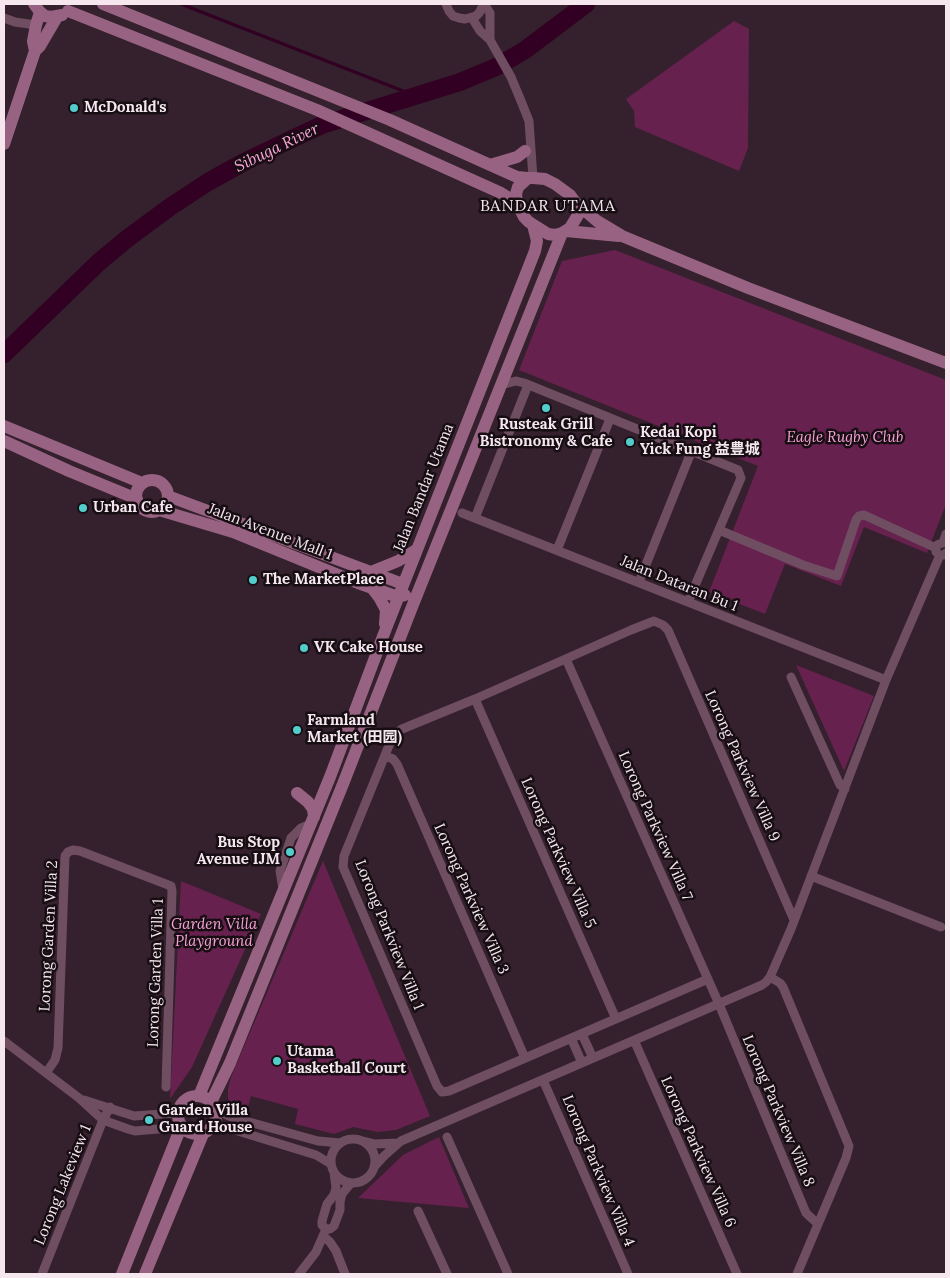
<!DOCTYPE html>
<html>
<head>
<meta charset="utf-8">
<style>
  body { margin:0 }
  #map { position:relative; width:950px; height:1278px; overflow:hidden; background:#35202d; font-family:Lora,serif }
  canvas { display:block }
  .frame { position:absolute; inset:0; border:5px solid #f6e7ef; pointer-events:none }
</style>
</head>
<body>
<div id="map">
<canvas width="950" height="1278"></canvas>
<div class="frame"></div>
</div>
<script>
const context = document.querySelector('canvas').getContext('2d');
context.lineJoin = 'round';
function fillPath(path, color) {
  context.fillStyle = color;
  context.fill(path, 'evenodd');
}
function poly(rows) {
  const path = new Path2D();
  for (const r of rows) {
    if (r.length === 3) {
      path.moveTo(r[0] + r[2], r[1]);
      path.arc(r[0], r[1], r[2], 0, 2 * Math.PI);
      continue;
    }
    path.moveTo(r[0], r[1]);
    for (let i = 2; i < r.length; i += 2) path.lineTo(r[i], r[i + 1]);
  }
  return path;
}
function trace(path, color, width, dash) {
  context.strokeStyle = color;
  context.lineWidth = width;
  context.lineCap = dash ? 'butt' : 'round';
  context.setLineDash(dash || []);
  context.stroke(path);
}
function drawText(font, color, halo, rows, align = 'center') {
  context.font = font + ' Lora,"Noto Sans SC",serif';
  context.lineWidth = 5;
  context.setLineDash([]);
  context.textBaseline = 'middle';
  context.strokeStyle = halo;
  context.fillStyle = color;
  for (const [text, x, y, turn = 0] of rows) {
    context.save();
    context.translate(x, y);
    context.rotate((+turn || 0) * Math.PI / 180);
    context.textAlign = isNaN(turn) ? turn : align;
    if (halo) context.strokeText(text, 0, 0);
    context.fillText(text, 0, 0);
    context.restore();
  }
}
const green = poly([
  [734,21,749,29,748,148,739,171,635,127,634,111,626,99],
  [615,250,946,380,946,504,927,553,864,527,841,586,785,564,765,614,709,592,758,466,519,370,562,261],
  [796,665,874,696,844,771],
  [323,861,430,1116,396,1130,378,1132,353,1127,334,1134,295,1124,298,1109,251,1096,247,1111,236,1108,231,1105,228,1099,228,1089,231,1077],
  [181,881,261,914,192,1067,170,1099],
  [439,1137,469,1208,358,1198,403,1155]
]);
const stream = poly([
  [181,4,416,96]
]);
const river = poly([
  [4,354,99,262,128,238,170,207,208,182,246,161,294,138,322,125,460,82,496,67,525,50,586,4]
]);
const street = poly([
  [446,4,449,11,453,16,459,18,465,19,476,16,479,13,484,4],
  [484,4,490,13,490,40],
  [4,18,15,22,36,25],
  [472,18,480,31,490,40,511,77,521,101,529,121,533,178],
  [501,385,516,381,524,383,738,470,741,478,688,602],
  [462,513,886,680],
  [475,518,528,385],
  [719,530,803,565,837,576,856,520,859,516,864,515,936,548],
  [557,550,610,419],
  [936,552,936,546,939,544,943,543,946,534],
  [639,582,692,450],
  [566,659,719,1004,806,1213,818,1224],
  [791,677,840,785,845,789],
  [475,699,616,1019],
  [385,756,393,759,397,764,525,1058],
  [811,876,941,927],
  [283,889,280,871,291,838,301,828,311,824],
  [770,977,780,983,783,987,849,1146,846,1158,797,1274],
  [708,979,449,1091,442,1092,437,1086,343,867,344,856,392,738,396,733,402,729,475,699,631,630,654,621,663,625,668,630,672,639,794,920],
  [582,1034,593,1058],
  [571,1038,582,1063],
  [634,1040,737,1274],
  [4,1041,79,1098,103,1120,128,1129,135,1131,181,1127],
  [46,1073,55,1060,58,1048,65,856,68,852,73,850,80,851,171,886,172,891,166,1087],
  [543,1080,628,1274],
  [84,1100,134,1116,177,1113],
  [216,1110,231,1117,318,1141,340,1143],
  [215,1124,316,1155,331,1164],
  [447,1137,508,1274],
  [353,1161,22],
  [363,1141,375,1144,398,1143],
  [374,1167,384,1156,401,1141,762,985,766,982,770,977,791,929,886,680,940,555,944,555,946,553],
  [418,1211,447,1274],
  [326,1229,322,1225,322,1221,327,1204,334,1195,336,1188,334,1172],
  [323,1236,330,1242,336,1251,345,1274],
  [42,1274,103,1120,110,1107],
  [299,1274,316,1252,326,1229,330,1229,334,1226,340,1210,340,1202,342,1194,351,1183]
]);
const secondary = poly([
  [34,4,40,12,45,16,51,17,62,15],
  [103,4,390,120,517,177,528,178],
  [68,11,317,110,501,193,517,203],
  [35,51,33,41,36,25,40,12],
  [4,144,35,51,40,46,57,17],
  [490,165,517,157,525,151],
  [528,178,533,178,545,179,555,184,570,195,575,202,578,209,578,215,570,228,562,233,555,235,548,234,529,222,524,217,517,203,516,194,518,187,528,178],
  [575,202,597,221,622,236,748,288,946,363],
  [566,231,619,236],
  [4,426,142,483],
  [4,441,69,471,137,499],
  [152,496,16],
  [168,496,403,584],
  [159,510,233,532,358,583,398,597,405,595],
  [371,572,398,561,416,550],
  [372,588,379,597,386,610,385,624],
  [297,793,308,802,313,809,314,817],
  [197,1115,19],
  [199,1096,330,777,385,631,535,251,537,241,533,225],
  [211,1102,230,1063,343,784,412,607,562,233],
  [122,1274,181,1127],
  [145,1274,203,1134]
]);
const markers = [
  [74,108,5,"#53cdcb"],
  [546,408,5,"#53cdcb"],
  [630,442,5,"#53cdcb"],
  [83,508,5,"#53cdcb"],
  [253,580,5,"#53cdcb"],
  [304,648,5,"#53cdcb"],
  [297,730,5,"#53cdcb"],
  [290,852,5,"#53cdcb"],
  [277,1061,5,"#53cdcb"],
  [149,1120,5,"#53cdcb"]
];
const poiNames = [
  ["McDonald's",84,108],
  ["Rusteak Grill",546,425,"center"],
  ["Bistronomy & Cafe",546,442,"center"],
  ["Kedai Kopi",640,433],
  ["Yick Fung 益豊城",640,450],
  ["Urban Cafe",93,508],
  ["The MarketPlace",263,580],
  ["VK Cake House",314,648],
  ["Farmland",307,721],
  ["Market (田园)",307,738],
  ["Bus Stop",280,843,"right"],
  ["Avenue IJM",280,860,"right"],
  ["Utama",287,1052],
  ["Basketball Court",287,1069],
  ["Garden Villa",159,1111],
  ["Guard House",159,1128]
];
const parkNames = [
  ["Eagle Rugby Club",845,438],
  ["Garden Villa",214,925],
  ["Playground",214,942]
];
const streetNames = [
  ["Jalan Bandar Utama",424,488,-68],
  ["Jalan Avenue Mall 1",270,532,21],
  ["Jalan Dataran Bu 1",679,584,22],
  ["Lorong Parkview Villa 9",742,766,66],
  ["Lorong Parkview Villa 7",655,826,66],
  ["Lorong Parkview Villa 5",558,853,66],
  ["Lorong Parkview Villa 3",471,899,66],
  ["Lorong Parkview Villa 1",389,935,68],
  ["Lorong Garden Villa 2",49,936,-87],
  ["Lorong Garden Villa 1",156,973,-88],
  ["Lorong Parkview Villa 8",778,1111,67],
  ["Lorong Parkview Villa 6",698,1152,66],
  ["Lorong Parkview Villa 4",598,1171,67],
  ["Lorong Lakeview 1",63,1185,-68]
];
const waterNames = [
  ["Sibuga River",277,148,-26]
];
const neighbourhoodNames = [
  ["BANDAR UTAMA",548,206]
];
fillPath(green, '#67214f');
trace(stream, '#310022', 3);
trace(river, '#310022', 18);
trace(street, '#704e62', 9);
trace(secondary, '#986382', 12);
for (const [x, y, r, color] of markers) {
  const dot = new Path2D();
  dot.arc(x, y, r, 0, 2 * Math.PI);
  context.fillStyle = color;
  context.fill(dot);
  trace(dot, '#170e13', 2);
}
drawText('bold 15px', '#f6e7ef', '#170e13', poiNames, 'left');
drawText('italic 15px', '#f7a1d4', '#170e13', parkNames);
drawText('15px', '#f6e7ef', '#170e13', streetNames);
drawText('italic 16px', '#fda6d9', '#170e13', waterNames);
context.letterSpacing = '1px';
drawText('16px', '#f6e7ef', '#170e13', neighbourhoodNames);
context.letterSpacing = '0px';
</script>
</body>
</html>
